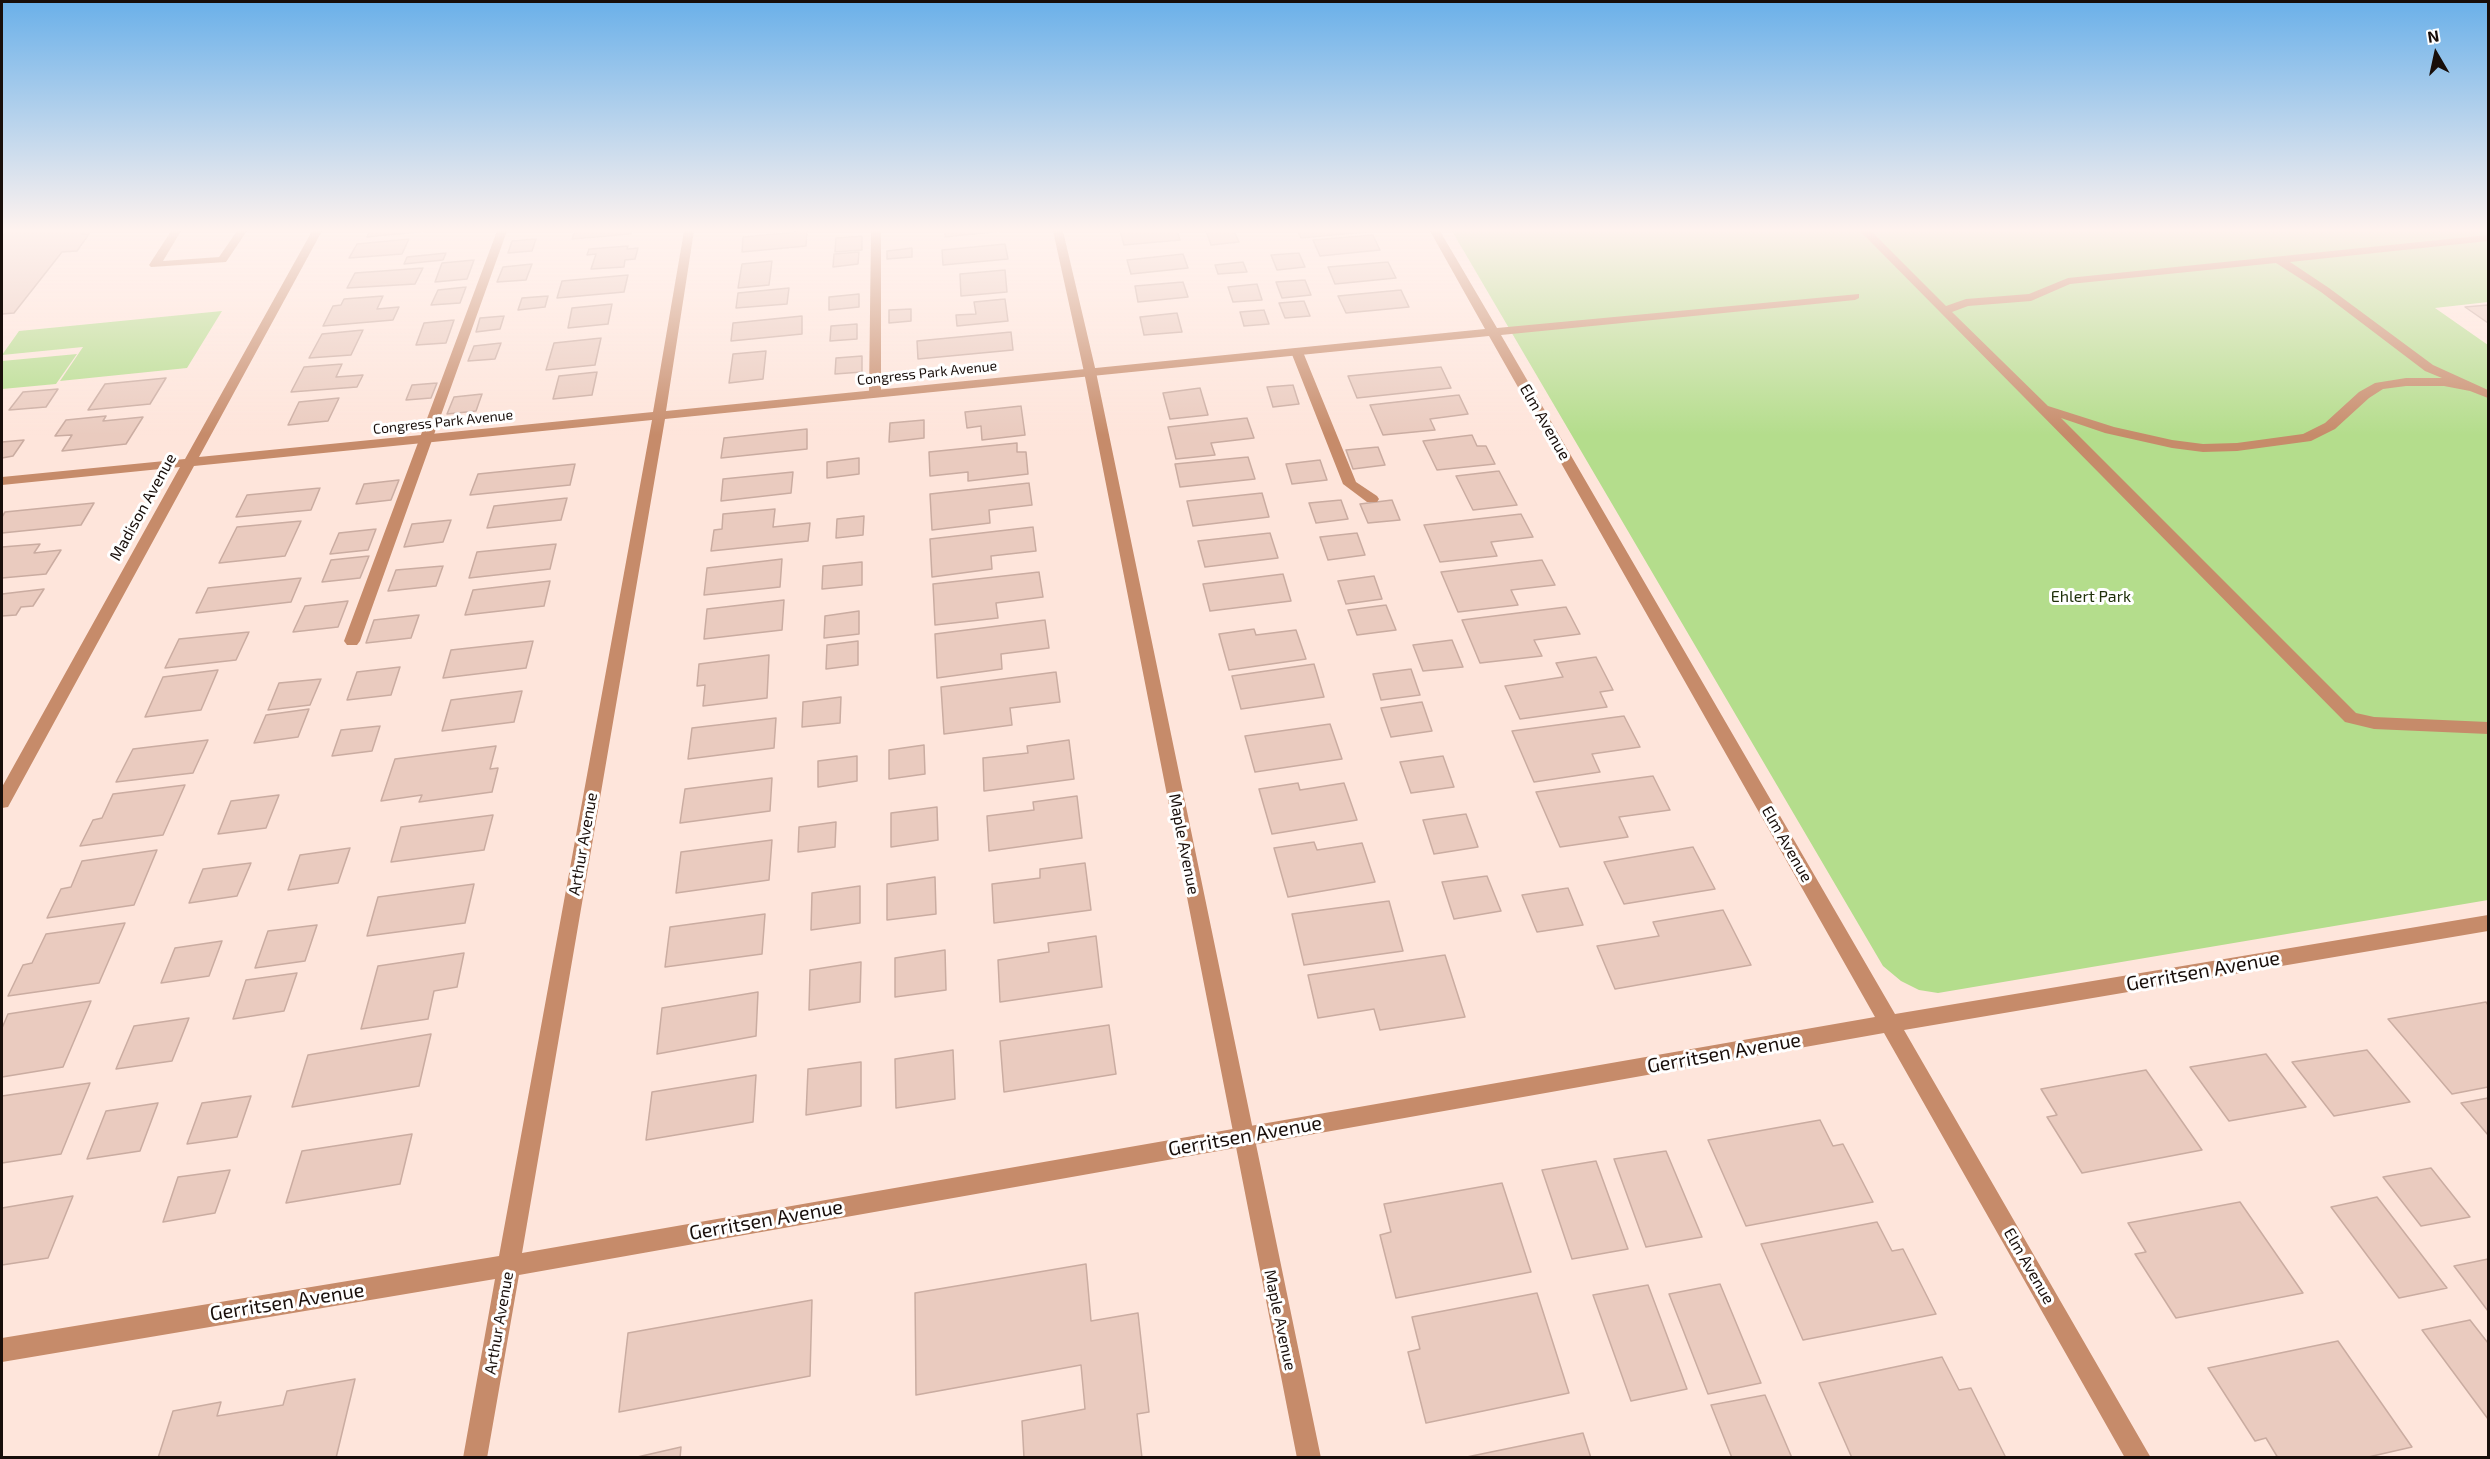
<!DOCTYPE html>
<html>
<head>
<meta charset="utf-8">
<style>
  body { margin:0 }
  #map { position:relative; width:2490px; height:1459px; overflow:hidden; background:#fee5db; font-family:"Exo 2",sans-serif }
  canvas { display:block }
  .frame { position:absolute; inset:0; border:3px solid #180e0a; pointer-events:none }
  .north { position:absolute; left:2406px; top:24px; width:60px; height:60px; -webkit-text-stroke:4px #fff; paint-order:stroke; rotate:351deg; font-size:16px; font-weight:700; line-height:24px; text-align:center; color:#180e0a }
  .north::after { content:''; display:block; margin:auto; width:21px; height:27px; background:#180e0a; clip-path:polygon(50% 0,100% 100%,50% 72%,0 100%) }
</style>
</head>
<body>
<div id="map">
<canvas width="2490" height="1459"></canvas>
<div class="frame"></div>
<div class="north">N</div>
</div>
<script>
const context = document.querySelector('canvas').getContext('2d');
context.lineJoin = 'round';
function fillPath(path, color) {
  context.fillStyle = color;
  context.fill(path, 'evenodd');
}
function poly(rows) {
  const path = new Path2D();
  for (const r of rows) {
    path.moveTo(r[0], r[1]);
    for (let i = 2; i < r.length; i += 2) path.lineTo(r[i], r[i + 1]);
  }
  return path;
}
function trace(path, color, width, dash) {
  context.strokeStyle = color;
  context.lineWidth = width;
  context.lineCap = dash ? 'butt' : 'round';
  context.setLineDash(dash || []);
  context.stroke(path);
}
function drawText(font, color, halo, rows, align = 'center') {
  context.font = font + ' "Exo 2",sans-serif';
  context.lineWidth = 6;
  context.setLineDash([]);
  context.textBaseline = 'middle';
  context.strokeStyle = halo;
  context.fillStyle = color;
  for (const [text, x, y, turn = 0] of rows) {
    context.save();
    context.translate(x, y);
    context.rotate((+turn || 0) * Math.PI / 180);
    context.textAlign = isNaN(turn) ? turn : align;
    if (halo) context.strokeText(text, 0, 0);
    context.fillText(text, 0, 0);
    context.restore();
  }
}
const green = poly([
  [1452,231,2488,231,2488,302,2435,308,2488,345,2488,900,1938,993,1919,990,1901,981,1883,966],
  [222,311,187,368,60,381,83,347,2,355,19,331],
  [77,354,56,384,2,389,2,361]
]);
const building = poly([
  [7,231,85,231,82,234,89,234,77,251,62,252,14,313,2,314,2,237,7,231],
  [370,231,427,231,367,237,370,231],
  [575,231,632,231,631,234,572,239,575,231],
  [807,231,806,246,742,252,743,237,807,231],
  [945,231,1003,231,945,237,945,231],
  [1120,231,1177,231,1180,240,1124,245,1120,231],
  [1206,231,1234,231,1239,242,1211,245,1206,231],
  [1298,231,1365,231,1366,232,1301,238,1298,231],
  [1373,235,1380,250,1320,256,1313,240,1373,235],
  [862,236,862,250,835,252,836,238,862,236],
  [409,239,402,254,349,258,357,244,409,239],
  [536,239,532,251,508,253,512,241,536,239],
  [1005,244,1008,259,943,265,942,250,1005,244],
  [628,246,627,249,638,248,635,259,625,260,624,267,591,269,596,254,587,255,589,249,628,246],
  [912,248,912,257,887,259,887,251,912,248],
  [859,252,858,264,833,267,834,254,859,252],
  [446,253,443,260,404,264,407,257,446,253],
  [1299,253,1305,267,1277,270,1271,255,1299,253],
  [1183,254,1188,268,1131,274,1127,260,1183,254],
  [474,260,467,279,435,282,442,263,474,260],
  [772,261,769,285,738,288,742,264,772,261],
  [1243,262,1247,272,1218,274,1215,265,1243,262],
  [1388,262,1396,278,1335,284,1328,267,1388,262],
  [532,264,526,280,497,282,503,267,532,264],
  [423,268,415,284,347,288,355,273,423,268],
  [1005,270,1007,292,961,296,960,274,1005,270],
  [628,275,624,292,557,298,562,281,628,275],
  [1305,280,1311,295,1282,298,1276,282,1305,280],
  [1183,282,1188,297,1138,302,1135,286,1183,282],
  [1257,284,1262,300,1233,302,1228,287,1257,284],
  [466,287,460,303,431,305,438,290,466,287],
  [789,288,787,304,736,308,738,293,789,288],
  [1401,290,1409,307,1346,313,1338,296,1401,290],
  [859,294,859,307,829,310,829,297,859,294],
  [383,296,377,309,399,307,393,320,323,326,333,306,341,305,344,299,383,296],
  [548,296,545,307,518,310,522,298,548,296],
  [1005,299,1008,321,957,326,956,315,976,314,974,302,1005,299],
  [1304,301,1310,316,1285,318,1279,303,1304,301],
  [612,304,608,324,568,328,572,308,612,304],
  [2488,305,2488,323,2465,307,2488,305],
  [911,309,911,321,889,323,889,310,911,309],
  [1264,310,1269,324,1244,326,1240,312,1264,310],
  [1177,313,1182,332,1144,335,1140,317,1177,313],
  [504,316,500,329,476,332,480,318,504,316],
  [802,316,802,334,731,341,733,323,802,316],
  [454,320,446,343,416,345,424,323,454,320],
  [857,324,857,339,830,341,831,326,857,324],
  [363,330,351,355,309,358,322,334,363,330],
  [1011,332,1013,350,918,359,917,341,1011,332],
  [601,338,595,365,546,370,554,343,601,338],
  [501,343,495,359,468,361,474,346,501,343],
  [766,351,763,379,729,383,733,354,766,351],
  [862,356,862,372,835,374,836,358,862,356],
  [342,364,336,377,363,375,357,387,291,392,304,367,342,364],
  [1441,367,1451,388,1357,398,1348,376,1441,367],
  [597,372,592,395,553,399,559,376,597,372],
  [166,378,150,404,88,410,105,384,166,378],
  [437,383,431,398,406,400,412,385,437,383],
  [1293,385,1299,404,1273,407,1267,387,1293,385],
  [1200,388,1208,415,1170,419,1163,393,1200,388],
  [58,389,46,407,9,410,23,392,58,389],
  [482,394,476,411,447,414,454,397,482,394],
  [1459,395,1468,414,1430,419,1435,430,1383,435,1370,405,1459,395],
  [339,398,328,421,288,425,299,402,339,398],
  [1021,406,1025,435,982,440,981,426,967,428,965,412,1021,406],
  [106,416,103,421,143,417,126,444,62,451,72,435,55,436,66,420,106,416],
  [1247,418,1254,438,1211,443,1215,455,1176,459,1168,427,1247,418],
  [924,420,924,438,889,442,890,423,924,420],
  [807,429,807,449,721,458,724,438,807,429],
  [1472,435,1477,446,1486,446,1495,464,1437,470,1423,441,1472,435],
  [24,440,13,456,2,458,2,442,24,440],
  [1017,443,1017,452,1026,452,1028,474,968,481,968,472,930,476,929,452,1017,443],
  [1378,447,1385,465,1353,469,1346,450,1378,447],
  [1248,457,1255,479,1180,487,1175,464,1248,457],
  [859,458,859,474,827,478,827,462,859,458],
  [1320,460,1327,480,1292,484,1286,464,1320,460],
  [575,464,570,485,470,495,478,474,575,464],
  [1499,471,1517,505,1473,510,1456,476,1499,471],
  [793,472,791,493,721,501,723,479,793,472],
  [399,480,391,500,356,504,364,484,399,480],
  [1029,483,1032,505,989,510,990,523,932,530,930,494,1029,483],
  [320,488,311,510,236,517,247,495,320,488],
  [1262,493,1269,517,1193,526,1187,501,1262,493],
  [567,498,561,520,487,528,494,506,567,498],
  [1341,500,1348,519,1316,523,1309,503,1341,500],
  [1392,500,1400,520,1368,523,1360,504,1392,500],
  [94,503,81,525,2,533,2,517,5,512,94,503],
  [775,509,773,527,810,523,808,541,711,551,714,530,722,529,723,514,775,509],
  [1521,514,1533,537,1491,542,1497,556,1440,562,1424,525,1521,514],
  [864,516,863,535,836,538,837,519,864,516],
  [451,520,443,542,404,547,412,524,451,520],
  [301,521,285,556,219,563,237,527,301,521],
  [1033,527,1036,551,991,556,992,569,932,577,930,539,1033,527],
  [376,529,368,550,330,554,339,533,376,529],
  [1270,533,1278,558,1205,567,1198,541,1270,533],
  [1357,533,1365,555,1328,560,1320,537,1357,533],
  [40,544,34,553,61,550,46,574,2,578,2,547,40,544],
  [556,544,550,569,469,578,477,552,556,544],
  [369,556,360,578,322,582,331,560,369,556],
  [782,559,780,587,704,595,707,568,782,559],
  [1542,560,1555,585,1511,590,1518,605,1458,612,1441,572,1542,560],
  [862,562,862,585,822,589,823,566,862,562],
  [443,566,436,586,388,591,396,570,443,566],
  [1039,572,1043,597,996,603,998,618,935,625,933,584,1039,572],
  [1283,574,1291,601,1210,611,1203,584,1283,574],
  [1374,576,1382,599,1346,604,1338,581,1374,576],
  [301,578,291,602,196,613,208,588,301,578],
  [550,581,544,606,465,615,473,590,550,581],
  [44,589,33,606,21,607,16,615,2,616,2,594,44,589],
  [784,600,782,630,704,639,707,609,784,600],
  [348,601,338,627,293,632,305,606,348,601],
  [1386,605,1396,630,1357,635,1348,610,1386,605],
  [1566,607,1580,634,1534,640,1542,656,1480,663,1462,620,1566,607],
  [859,611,859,634,824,638,825,616,859,611],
  [419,615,411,638,366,643,374,620,419,615],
  [1045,620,1049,648,1001,654,1002,669,937,678,935,634,1045,620],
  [1254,629,1256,635,1296,630,1306,659,1229,670,1219,634,1254,629],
  [249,632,236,660,165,668,179,639,249,632],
  [1452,640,1463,667,1423,671,1413,645,1452,640],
  [533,641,526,668,443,678,451,650,533,641],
  [858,641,858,665,826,669,827,645,858,641],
  [769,655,767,698,703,706,705,685,697,686,699,664,769,655],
  [1596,657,1613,690,1600,692,1607,707,1520,719,1505,686,1563,677,1556,663,1596,657],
  [1314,664,1324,697,1241,709,1232,676,1314,664],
  [400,667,391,695,347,700,357,672,400,667],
  [1411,669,1420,695,1381,700,1373,674,1411,669],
  [218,670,201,710,145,717,163,677,218,670],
  [1056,672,1060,702,1010,708,1012,725,944,734,941,687,1056,672],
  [321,679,310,705,268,710,279,683,321,679],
  [522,691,514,722,442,731,451,700,522,691],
  [841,697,840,723,802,727,803,702,841,697],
  [1422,702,1432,731,1391,737,1381,708,1422,702],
  [309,709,298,737,254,743,266,715,309,709],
  [1624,716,1640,747,1592,754,1600,772,1534,782,1512,731,1624,716],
  [776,718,774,748,688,759,692,728,776,718],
  [1330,724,1342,759,1255,772,1245,736,1330,724],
  [380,726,372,751,332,756,341,730,380,726],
  [208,740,193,773,116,782,133,749,208,740],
  [1069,740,1074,779,984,791,983,758,1028,753,1027,746,1069,740],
  [924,745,925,774,889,779,889,750,924,745],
  [496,746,490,769,498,768,492,792,419,802,422,795,381,801,395,759,496,746],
  [857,756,857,781,818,787,818,761,857,756],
  [1443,756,1454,787,1411,793,1400,762,1443,756],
  [1653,776,1670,810,1619,817,1628,837,1560,847,1536,792,1653,776],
  [772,778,770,811,680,823,685,789,772,778],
  [1298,783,1300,790,1344,783,1357,820,1272,834,1259,789,1298,783],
  [185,785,163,835,80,846,93,820,102,818,113,794,185,785],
  [279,795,266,828,218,834,231,801,279,795],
  [1077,796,1082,838,989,851,987,816,1034,810,1033,802,1077,796],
  [937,807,938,840,891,847,891,813,937,807],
  [1466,814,1478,847,1434,854,1423,820,1466,814],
  [493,815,484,850,391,862,401,827,493,815],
  [836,822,835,847,798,852,799,827,836,822],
  [772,840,769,880,676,893,681,852,772,840],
  [1314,842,1317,850,1362,843,1375,882,1288,897,1274,848,1314,842],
  [1693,847,1715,889,1624,904,1604,862,1693,847],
  [350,848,338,883,288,890,300,855,350,848],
  [157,850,134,905,47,918,61,889,71,887,82,861,157,850],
  [251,863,237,896,189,903,203,869,251,863],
  [1085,863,1091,910,994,923,992,884,1040,878,1040,869,1085,863],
  [1487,876,1501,911,1454,919,1442,882,1487,876],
  [935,877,936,914,887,920,887,884,935,877],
  [474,884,465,923,367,936,378,897,474,884],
  [860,886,860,923,811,930,812,893,860,886],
  [1568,888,1583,925,1537,932,1522,895,1568,888],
  [1389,901,1403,951,1304,965,1292,914,1389,901],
  [1723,910,1751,965,1615,989,1597,946,1659,936,1653,922,1723,910],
  [765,914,762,954,665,967,670,927,765,914],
  [125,923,99,983,8,996,23,965,32,963,46,934,125,923],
  [317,925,305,961,255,968,268,931,317,925],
  [1096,936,1102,987,1000,1002,998,960,1049,952,1048,943,1096,936],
  [222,941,209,976,161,983,175,948,222,941],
  [945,950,946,990,895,997,895,958,945,950],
  [464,953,457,987,434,991,428,1019,361,1029,378,966,464,953],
  [1445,955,1465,1017,1380,1030,1374,1009,1318,1018,1308,975,1445,955],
  [861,962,860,1002,809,1010,810,970,861,962],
  [297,973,284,1011,233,1019,246,980,297,973],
  [758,992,756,1036,657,1054,662,1008,758,992],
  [91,1001,63,1067,2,1077,2,1028,8,1014,91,1001],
  [2486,1002,2488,1005,2488,1087,2452,1094,2388,1019,2486,1002],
  [189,1018,172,1061,116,1069,134,1026,189,1018],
  [1109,1025,1116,1074,1004,1092,1000,1041,1109,1025],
  [431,1034,419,1086,292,1107,308,1055,431,1034],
  [953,1050,955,1099,896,1108,895,1059,953,1050],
  [2367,1050,2410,1102,2334,1116,2292,1062,2367,1050],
  [2266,1054,2306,1107,2229,1121,2190,1067,2266,1054],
  [861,1062,861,1106,806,1115,808,1069,861,1062],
  [2146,1070,2202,1150,2082,1173,2047,1117,2057,1115,2041,1089,2146,1070],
  [756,1075,753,1122,646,1140,652,1092,756,1075],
  [90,1083,61,1154,2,1163,2,1096,90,1083],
  [251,1096,237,1137,187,1144,202,1103,251,1096],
  [2488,1098,2488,1135,2461,1103,2488,1098],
  [158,1103,140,1151,87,1159,106,1111,158,1103],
  [1820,1120,1833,1146,1843,1144,1873,1202,1746,1226,1708,1140,1820,1120],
  [412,1134,400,1184,286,1203,302,1151,412,1134],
  [1666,1151,1702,1237,1646,1247,1614,1159,1666,1151],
  [1596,1161,1628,1249,1572,1259,1542,1170,1596,1161],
  [2431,1168,2470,1217,2421,1226,2383,1177,2431,1168],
  [230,1170,215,1213,163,1222,178,1177,230,1170],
  [1502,1183,1531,1272,1396,1298,1380,1235,1391,1232,1384,1204,1502,1183],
  [73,1196,48,1258,2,1265,2,1208,73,1196],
  [2377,1197,2447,1288,2399,1298,2331,1207,2377,1197],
  [2240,1202,2303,1293,2176,1318,2135,1254,2146,1252,2128,1223,2240,1202],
  [1877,1222,1892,1251,1903,1249,1936,1314,1803,1340,1761,1244,1877,1222],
  [2488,1259,2488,1311,2454,1266,2488,1259],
  [1086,1264,1091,1321,1138,1313,1149,1412,1137,1414,1142,1458,1024,1458,1022,1421,1085,1409,1081,1365,916,1395,915,1293,1086,1264],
  [1720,1284,1761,1383,1708,1394,1669,1294,1720,1284],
  [1648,1285,1687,1389,1631,1401,1593,1295,1648,1285],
  [1537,1293,1569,1393,1426,1423,1408,1352,1420,1349,1412,1317,1537,1293],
  [812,1300,810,1376,619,1412,628,1333,812,1300],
  [2470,1320,2488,1343,2488,1419,2422,1330,2470,1320],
  [2338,1341,2412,1447,2364,1458,2278,1458,2266,1438,2255,1441,2208,1368,2338,1341],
  [1942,1357,1959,1390,1971,1388,2006,1458,1852,1458,1819,1383,1942,1357],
  [355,1379,336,1458,158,1458,173,1411,221,1402,217,1416,283,1405,287,1391,355,1379],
  [1765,1395,1792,1458,1732,1458,1711,1405,1765,1395],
  [1583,1433,1591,1458,1462,1458,1583,1433],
  [681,1447,680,1458,633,1458,681,1447]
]);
const service = poly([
  [171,231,181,231,163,261,219,257,237,231,247,231,226,262,151,267,149,265,171,231],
  [497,231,507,231,360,641,357,645,347,645,344,641,497,231],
  [871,231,881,231,881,393,875,397,869,393,871,231],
  [1860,231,1871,231,1946,306,1966,299,2029,294,2068,278,2488,235,2488,241,2290,262,2329,288,2433,365,2488,390,2488,398,2470,391,2444,386,2406,386,2383,389,2369,398,2335,429,2311,441,2237,451,2203,452,2172,448,2105,433,2061,418,2356,713,2374,717,2488,722,2488,734,2374,729,2345,722,1860,231],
  [2276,263,2321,292,2425,371,2442,378,2406,378,2375,383,2359,392,2325,423,2303,434,2237,443,2203,444,2172,440,2114,427,2048,406,1952,312,1968,306,2031,301,2070,284,2276,263],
  [1297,348,1303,352,1356,482,1377,496,1379,499,1377,502,1367,502,1343,484,1291,352,1297,348]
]);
const minor = poly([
  [312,231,322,231,199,457,653,412,684,231,694,231,666,411,1485,329,1430,231,1440,231,1497,328,1859,294,1859,298,1855,300,1501,335,1895,1014,2488,915,2488,931,1904,1030,2151,1458,2125,1458,1884,1033,519,1275,487,1458,463,1458,495,1279,2,1362,2,1338,499,1256,652,420,194,466,8,807,2,808,2,787,180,467,2,485,2,477,185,459,312,231],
  [1489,336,1875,1017,522,1253,665,419,1489,336]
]);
const tertiary = poly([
  [1053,231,1063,231,1096,372,1321,1458,1297,1458,1084,372,1053,231]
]);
const farStreetnames = [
  ["Congress Park Avenue",927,373,-6],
  ["Congress Park Avenue",443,422,-6]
];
const streetNames = [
  ["Elm Avenue",1545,422,60],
  ["Madison Avenue",143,507,-61],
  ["Arthur Avenue",583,844,-80],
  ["Maple Avenue",1184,844,79],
  ["Elm Avenue",1787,844,60],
  ["Elm Avenue",2029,1266,60],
  ["Maple Avenue",1280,1320,78],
  ["Arthur Avenue",499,1323,-80]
];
const parkNames = [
  ["Ehlert Park",2091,597]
];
const nearStreetnames = [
  ["Gerritsen Avenue",2203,971,-10],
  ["Gerritsen Avenue",1724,1053,-10],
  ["Gerritsen Avenue",1245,1136,-10],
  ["Gerritsen Avenue",766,1220,-10],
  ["Gerritsen Avenue",287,1302,-9]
];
fillPath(green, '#b4dd8c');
fillPath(building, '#eacbbf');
trace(building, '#caaca1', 1.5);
fillPath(service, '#c68b6a');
fillPath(minor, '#c68b6a');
fillPath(tertiary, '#c68b6a');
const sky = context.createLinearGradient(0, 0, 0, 435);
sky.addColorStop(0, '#6ab0e9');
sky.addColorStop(0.53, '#fff3ef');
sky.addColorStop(1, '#fff3ef00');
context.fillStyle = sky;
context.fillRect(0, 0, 2490, 435);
drawText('14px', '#180e0a', '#fff', farStreetnames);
drawText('16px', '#180e0a', '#fff', streetNames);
drawText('16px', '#20310b', '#fff', parkNames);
drawText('20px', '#180e0a', '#fff', nearStreetnames);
</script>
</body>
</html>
